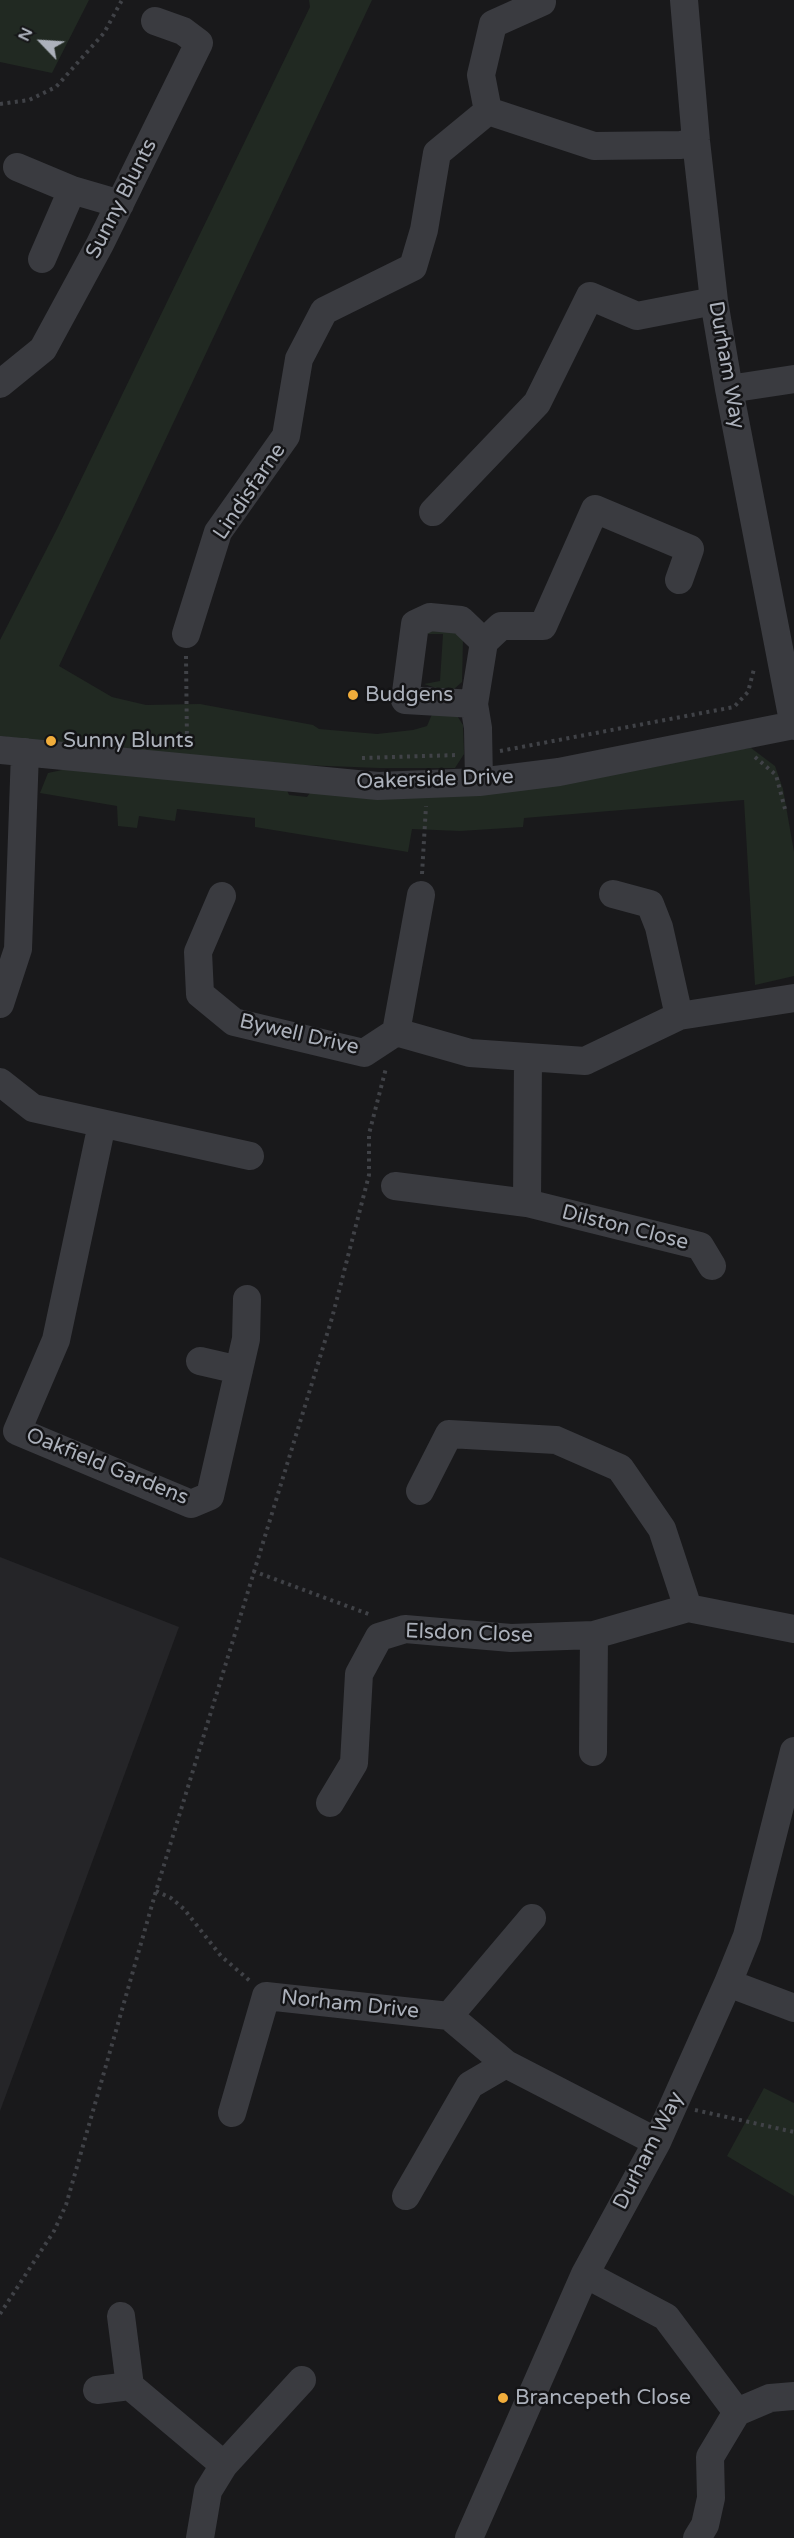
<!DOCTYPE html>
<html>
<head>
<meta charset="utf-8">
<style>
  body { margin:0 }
  #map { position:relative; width:794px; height:2538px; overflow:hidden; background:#19191b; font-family:"Varela Round",sans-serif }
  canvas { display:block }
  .north { position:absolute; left:12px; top:12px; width:60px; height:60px; -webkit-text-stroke:4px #141416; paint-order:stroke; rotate:295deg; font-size:16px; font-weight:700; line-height:24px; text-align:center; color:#acb1bb }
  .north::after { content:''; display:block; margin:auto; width:21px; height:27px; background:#acb1bb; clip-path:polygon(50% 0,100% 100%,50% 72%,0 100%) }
</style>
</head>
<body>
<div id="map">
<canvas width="794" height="2538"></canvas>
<div class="north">N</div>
</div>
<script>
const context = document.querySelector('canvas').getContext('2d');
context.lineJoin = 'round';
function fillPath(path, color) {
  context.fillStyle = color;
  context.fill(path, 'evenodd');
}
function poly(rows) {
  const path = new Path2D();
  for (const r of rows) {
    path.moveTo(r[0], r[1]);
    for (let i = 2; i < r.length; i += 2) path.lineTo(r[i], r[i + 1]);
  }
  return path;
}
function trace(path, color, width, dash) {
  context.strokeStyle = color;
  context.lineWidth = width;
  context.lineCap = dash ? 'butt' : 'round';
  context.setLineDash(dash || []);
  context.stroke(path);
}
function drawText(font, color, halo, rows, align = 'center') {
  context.font = font + ' "Varela Round",sans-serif';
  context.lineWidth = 5;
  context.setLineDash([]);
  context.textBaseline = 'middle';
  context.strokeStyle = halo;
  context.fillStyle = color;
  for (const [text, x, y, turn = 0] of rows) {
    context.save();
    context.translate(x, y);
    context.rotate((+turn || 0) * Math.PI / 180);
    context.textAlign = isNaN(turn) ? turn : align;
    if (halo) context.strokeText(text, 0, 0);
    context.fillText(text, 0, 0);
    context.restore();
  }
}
const built = poly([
  [0,1557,179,1627,0,2111]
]);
const green = poly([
  [0,0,89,0,52,73,0,62],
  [309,0,372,0,59,666,112,697,146,705,200,704,313,725,319,729,377,734,413,730,427,726,435,707,456,714,463,725,464,754,455,768,379,768,302,765,84,747,0,736,0,640,57,529,310,7],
  [457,627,463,640,462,682,454,689,439,689,424,684,440,681,443,634,428,634,427,629],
  [751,748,775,766,783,789,794,852,794,976,755,985,744,800,524,818,523,827,460,831,412,829,408,852,255,827,255,818,177,809,175,821,139,816,137,828,118,826,117,806,40,793,48,773,71,768,286,788,289,795,307,797,312,790],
  [764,2088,794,2103,794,2196,727,2156]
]);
const path = poly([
  [0,104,29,100,56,87,104,33,122,0],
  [186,656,187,744],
  [500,751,734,707,748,692,754,669],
  [755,757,776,775,785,809],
  [362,758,457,755],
  [422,874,426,806],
  [253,1571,371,1615],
  [156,1891,171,1898,184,1909,221,1956,250,1981],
  [695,2110,794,2132],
  [0,2314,54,2231,66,2205,156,1891,332,1318,369,1175,369,1134,386,1068]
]);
const minor = poly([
  [684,0,696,141,714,301,729,389,794,726],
  [488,111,594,146,681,145,696,141],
  [17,167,72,190,120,204],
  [42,259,72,190],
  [0,384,43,349,100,244,199,43,183,31,155,21],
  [729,389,794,379],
  [433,512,537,403,590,296,637,316,714,301],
  [186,634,218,532,286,436,299,359,324,311,413,267,424,230,437,153,488,111,481,75,493,24,542,2],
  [474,704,405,700,415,624,430,617,461,620,484,642],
  [0,750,378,786,479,782,559,772,794,725],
  [479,782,478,728,474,704,484,642,501,626,543,626,595,509,690,549,679,580],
  [613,894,650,904,659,927,679,1016],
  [222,896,198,952,200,994,234,1022,364,1053,396,1032,470,1053,585,1061,679,1016,794,998],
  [0,1004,18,949,25,752],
  [396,1032,421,895],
  [0,1082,33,1108,250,1156],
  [102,1124,56,1340,17,1431,191,1504,210,1496,246,1339,247,1299],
  [395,1186,527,1203,700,1246,712,1266],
  [527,1203,528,1057],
  [200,1361,239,1370],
  [420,1491,449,1434,556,1440,620,1468,662,1529,688,1608],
  [593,1752,594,1635],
  [330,1803,354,1763,359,1674,379,1637,405,1629,511,1638,594,1635,688,1608,794,1629],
  [728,1983,794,2008],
  [449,2016,532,1918],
  [232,2113,266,1996,449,2016,506,2064,657,2142],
  [406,2196,470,2085,506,2064],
  [585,2274,666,2317,737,2412],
  [121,2316,130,2386,224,2465],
  [97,2390,130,2386],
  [200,2538,208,2491,224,2465,302,2380],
  [469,2538,585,2274,657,2142,728,1983,747,1936,794,1751],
  [697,2538,705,2525,711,2498,710,2457,737,2412,770,2398,794,2396]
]);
const markers = [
  [353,695,6,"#f1ad3b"],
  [51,741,6,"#f1ad3b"],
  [503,2398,6,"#f1ad3b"]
];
const streetNames = [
  ["Sunny Blunts",122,199,-63],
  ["Durham Way",726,365,80],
  ["Lindisfarne",250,492,-56],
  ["Oakerside Drive",435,780,-2],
  ["Bywell Drive",299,1035,13],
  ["Dilston Close",625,1228,14],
  ["Oakfield Gardens",107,1467,22],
  ["Elsdon Close",469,1634,2],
  ["Norham Drive",350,2005,6],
  ["Durham Way",649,2151,-63]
];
const poiNames = [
  ["Budgens",365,695],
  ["Sunny Blunts",63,741],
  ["Brancepeth Close",515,2398]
];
fillPath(built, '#252528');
fillPath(green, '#212922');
trace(path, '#404247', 4, [3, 4.5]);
trace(minor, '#3a3b40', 28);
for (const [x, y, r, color] of markers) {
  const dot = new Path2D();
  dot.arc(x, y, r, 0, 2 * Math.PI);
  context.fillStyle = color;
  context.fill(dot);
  trace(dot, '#141416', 2);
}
drawText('21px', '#acb1bb', '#141416', streetNames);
drawText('21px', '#acb1bb', '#141416', poiNames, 'left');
</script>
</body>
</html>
